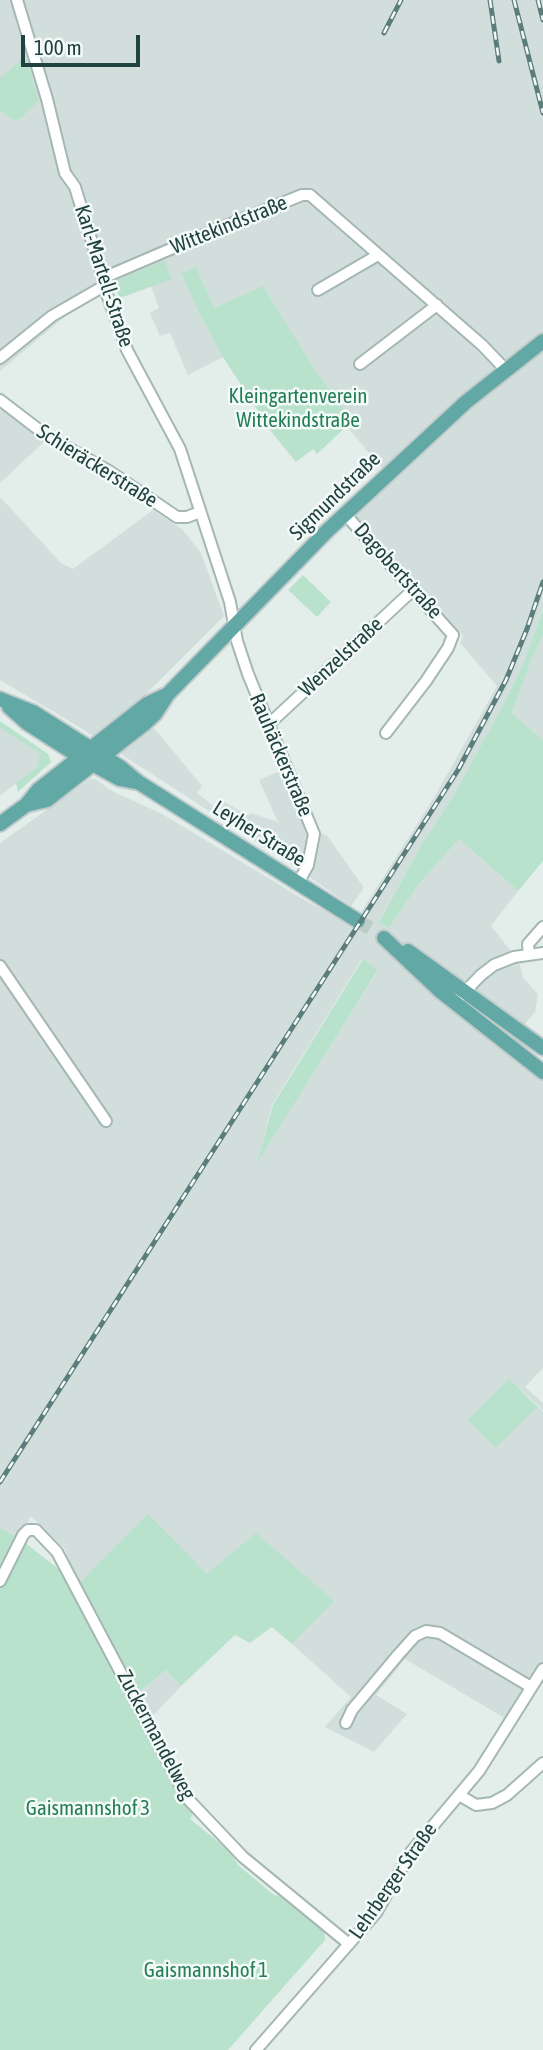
<!DOCTYPE html>
<html>
<head>
<meta charset="utf-8">
<style>
  body { margin:0 }
  #map { position:relative; width:543px; height:2050px; overflow:hidden; background:#e3eeeb; font-family:"Asap Condensed",sans-serif }
  canvas { display:block }
  .scale { position:absolute; left:21px; top:35px; width:119px; height:32px; box-sizing:border-box; border:4px solid #204240; border-top:0; padding-left:9px; font-size:21px; line-height:24px; white-space:nowrap; color:#204240; -webkit-text-stroke:5px #f4faf8; paint-order:stroke }
</style>
</head>
<body>
<div id="map">
<canvas width="543" height="2050"></canvas>
<div class="scale">100 m</div>
</div>
<script>
const context = document.querySelector('canvas').getContext('2d');
context.lineJoin = 'round';
function fillPath(path, color) {
  context.fillStyle = color;
  context.fill(path, 'evenodd');
}
function poly(rows) {
  const path = new Path2D();
  for (const r of rows) {
    path.moveTo(r[0], r[1]);
    for (let i = 2; i < r.length; i += 2) path.lineTo(r[i], r[i + 1]);
  }
  return path;
}
function trace(path, color, width, dash) {
  context.strokeStyle = color;
  context.lineWidth = width;
  context.lineCap = dash ? 'butt' : 'round';
  context.setLineDash(dash || []);
  context.stroke(path);
}
function drawText(font, color, halo, rows, align = 'center') {
  context.font = font + ' "Asap Condensed",sans-serif';
  context.lineWidth = 5;
  context.setLineDash([]);
  context.textBaseline = 'middle';
  context.strokeStyle = halo;
  context.fillStyle = color;
  for (const [text, x, y, turn = 0] of rows) {
    context.save();
    context.translate(x, y);
    context.rotate((+turn || 0) * Math.PI / 180);
    context.textAlign = isNaN(turn) ? turn : align;
    if (halo) context.strokeText(text, 0, 0);
    context.fillText(text, 0, 0);
    context.restore();
  }
}
const built = poly([
  [0,0,543,0,543,610,523,664,503,705,455,793,421,845,379,921,389,928,419,884,459,839,518,891,491,926,519,961,523,978,538,994,535,1012,510,1041,543,1071,543,1368,525,1387,543,1403,543,1410,509,1379,543,1412,543,1679,508,1720,405,1659,376,1695,407,1714,374,1752,325,1727,351,1697,292,1644,333,1601,207,1574,78,1584,65,1549,31,1516,19,1538,0,1528,0,843,90,779,95,779,112,791,162,814,308,902,353,925,435,796,497,686,460,643,463,636,350,513,388,476,345,424,344,411,317,373,263,287,213,308,196,267,182,273,198,311,223,357,188,375,170,333,160,336,150,313,159,308,151,286,172,278,165,261,112,282,68,314,0,371],
  [362,959,378,971,258,1160,272,1105],
  [0,401,48,438,0,483],
  [0,497,61,563,73,569,153,510,183,530,201,553,224,616,135,705,202,786,197,793,216,808,223,801,247,815,251,813,278,822,259,780,280,771,306,832,322,833,328,837,364,888,351,906,291,864,76,725,0,680],
  [543,635,543,740,512,713,534,653],
  [0,725,41,751,38,766,0,796],
  [166,1670,181,1686,150,1719,137,1694]
]);
const green = poly([
  [22,59,26,59,39,101,19,119,14,120,0,110,0,78],
  [165,260,172,279,120,298,112,282],
  [196,267,214,308,263,286,317,373,345,411,347,426,317,454,313,449,296,462,273,434,223,357,198,311,181,273],
  [303,575,331,602,317,617,288,590],
  [543,610,543,635,534,653,512,713,543,740,543,861,518,891,459,839,419,884,389,928,379,922,421,845,455,793,503,705,523,664],
  [0,721,48,754,51,762,18,792,16,783,38,766,40,753,0,728],
  [363,959,378,970,257,1163,273,1105],
  [509,1379,543,1412,537,1407,495,1448,468,1420],
  [148,1514,207,1574,256,1533,334,1601,292,1644,272,1627,250,1643,235,1635,181,1686,166,1670,137,1694,78,1584],
  [0,1528,19,1538,65,1574,194,1812,190,1819,231,1852,238,1865,274,1895,282,1896,324,1928,325,1940,228,2050,0,2050]
]);
const majorTunnel = poly([
  [358,921,374,931]
]);
const minor = poly([
  [17,0,47,99,65,173,75,187,103,278,104,286,127,350,180,449,230,602,237,641,248,674,314,834,308,865,298,883],
  [103,278,201,236,302,195,310,195,482,345,505,369],
  [318,290,378,255],
  [0,358,52,316,104,286],
  [360,364,437,305],
  [0,400,47,436,109,471,177,517,187,517,200,512],
  [345,514,453,635,448,648,426,681,386,733],
  [268,725,414,589],
  [529,955,528,944,543,927],
  [0,966,106,1121],
  [455,1002,481,975,494,965,514,957,543,953],
  [0,1581,23,1535,28,1530,36,1530,57,1552,187,1798,243,1857,349,1944],
  [346,1723,352,1710,398,1655,415,1636,426,1631,440,1633,531,1687],
  [459,1795,476,1805,492,1803,507,1795,543,1763],
  [256,2050,376,1913,411,1852,479,1771,543,1669]
]);
const major = poly([
  [0,699,33,712,120,767,138,782,358,921],
  [9,707,27,723,80,757,120,779,135,782],
  [26,805,47,800,143,725,155,714,168,694,327,531,466,402,543,341],
  [0,824,26,805,38,790,147,704,166,695],
  [384,938,440,991,543,1072],
  [408,951,543,1048]
]);
const rail = poly([
  [490,0,499,61],
  [514,0,543,113],
  [538,0,543,20],
  [384,33,401,0],
  [0,1482,458,770,506,680,527,629,543,582]
]);
const streetNames = [
  ["Wittekindstraße",229,225,-22],
  ["Karl-Martell-Straße",104,276,72],
  ["Schieräckerstraße",97,466,32],
  ["Sigmundstraße",335,496,-44],
  ["Dagobertstraße",398,571,48],
  ["Wenzelstraße",341,657,-43],
  ["Rauhäckerstraße",281,755,67],
  ["Leyher Straße",259,834,32],
  ["Zuckermandelweg",156,1735,62],
  ["Lehrberger Straße",393,1881,-55]
];
const parkNames = [
  ["Kleingartenverein",298,396],
  ["Wittekindstraße",298,420],
  ["Gaismannshof 3",88,1808],
  ["Gaismannshof 1",206,1970]
];
fillPath(built, '#d1dedc');
fillPath(green, '#b9e2cc');
trace(majorTunnel, '#bcccc9', 14, [14, 7]);
trace(minor, '#a5b7b4', 14);
trace(major, '#c1caca', 18);
trace(minor, '#fff', 10);
trace(major, '#62a9a5', 14);
trace(rail, '#5b7d7b', 5);
trace(rail, '#f4faf8', 2.5, [8]);
drawText('21px', '#204240', '#f4faf8', streetNames);
drawText('21px', '#257e59', '#f4faf8', parkNames);
</script>
</body>
</html>
